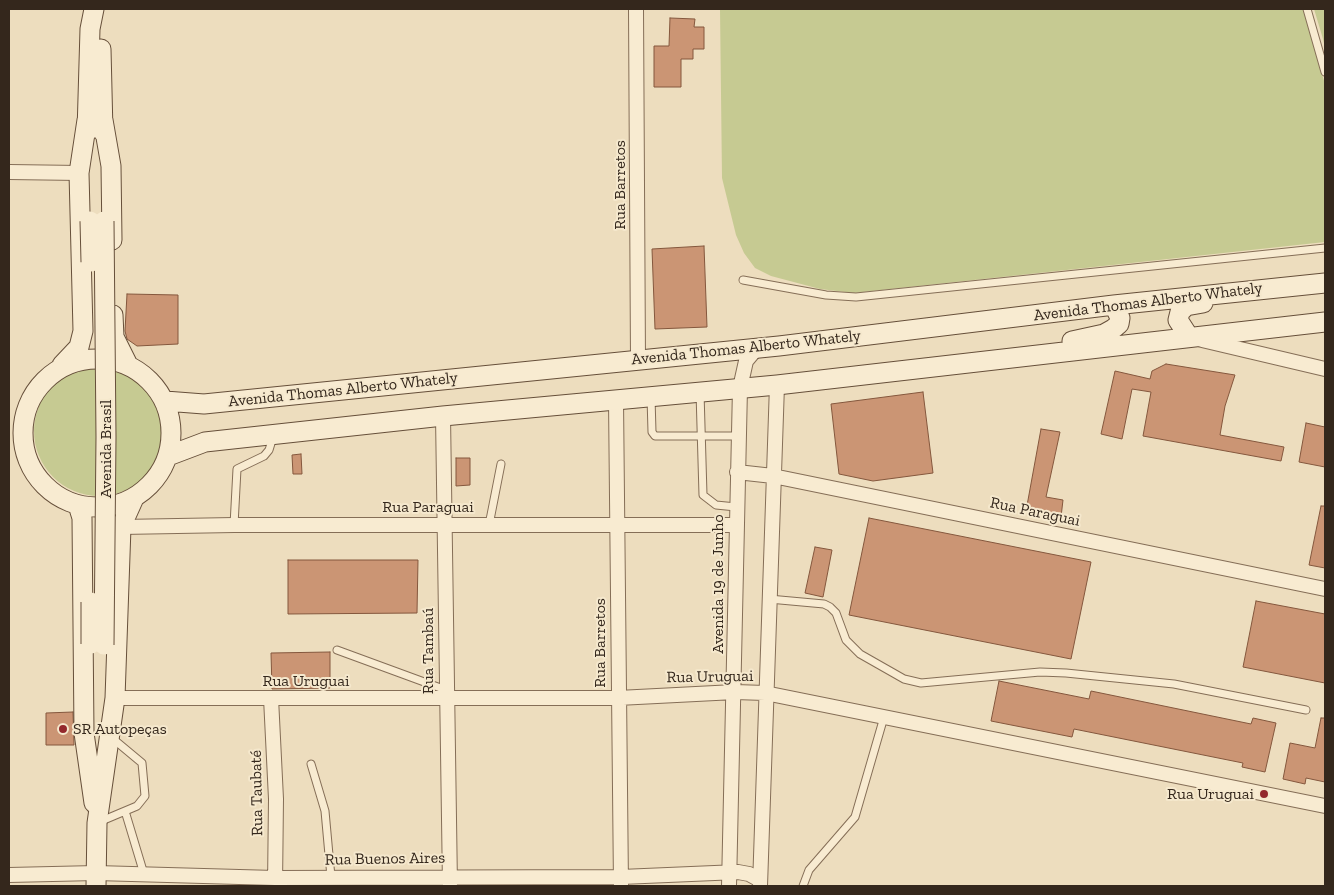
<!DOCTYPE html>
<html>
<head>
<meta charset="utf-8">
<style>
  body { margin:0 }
  #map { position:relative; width:1334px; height:895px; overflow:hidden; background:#edddbe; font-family:"Zilla Slab",serif }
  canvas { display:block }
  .frame { position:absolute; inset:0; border:10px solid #34271c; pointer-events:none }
</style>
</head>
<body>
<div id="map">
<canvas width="1334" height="895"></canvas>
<div class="frame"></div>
</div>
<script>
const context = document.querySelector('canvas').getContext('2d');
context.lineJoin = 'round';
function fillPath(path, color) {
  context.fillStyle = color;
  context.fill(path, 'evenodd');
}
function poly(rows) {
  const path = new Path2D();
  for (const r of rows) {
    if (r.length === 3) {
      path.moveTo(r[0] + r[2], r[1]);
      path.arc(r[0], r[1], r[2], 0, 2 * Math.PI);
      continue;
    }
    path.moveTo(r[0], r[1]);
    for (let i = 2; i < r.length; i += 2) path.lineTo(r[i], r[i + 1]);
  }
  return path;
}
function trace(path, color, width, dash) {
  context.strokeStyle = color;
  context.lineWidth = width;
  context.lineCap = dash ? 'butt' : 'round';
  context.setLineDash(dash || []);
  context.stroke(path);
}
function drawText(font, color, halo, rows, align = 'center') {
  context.font = font + ' "Zilla Slab",serif';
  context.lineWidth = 4;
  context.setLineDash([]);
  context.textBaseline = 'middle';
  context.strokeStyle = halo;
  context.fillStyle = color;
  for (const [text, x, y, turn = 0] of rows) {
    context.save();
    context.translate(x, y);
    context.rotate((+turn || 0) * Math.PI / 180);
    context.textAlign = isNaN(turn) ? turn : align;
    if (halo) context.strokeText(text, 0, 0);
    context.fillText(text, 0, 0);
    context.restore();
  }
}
const green = poly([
  [720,9,1303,9,1325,84,1325,242,854,293,820,289,771,276,755,268,744,253,736,235,722,178],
  [1314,9,1325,9,1325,48,1323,39],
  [99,431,65]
]);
const building = poly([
  [670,18,695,19,694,27,704,27,704,49,693,49,693,59,681,59,681,87,654,87,654,46,669,46,670,18],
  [704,246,707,327,655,329,652,249,704,246],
  [127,294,178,295,178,344,137,346,127,339,125,331,127,294],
  [1166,364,1235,375,1225,406,1220,435,1284,447,1281,461,1143,436,1151,392,1132,389,1122,439,1101,434,1115,371,1150,379,1152,371,1166,364],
  [923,392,933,473,873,481,839,474,831,404,923,392],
  [1306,423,1325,427,1325,467,1299,462,1306,423],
  [1041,429,1060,432,1046,497,1063,500,1061,517,1026,511,1041,429],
  [301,454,302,474,293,474,292,455,301,454],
  [456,458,470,458,470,485,456,486,456,458],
  [1321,506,1325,506,1325,568,1309,565,1321,506],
  [869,518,1091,562,1071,659,849,615,869,518],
  [815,547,832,550,823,597,805,593,815,547],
  [288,560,418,560,417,613,288,614,288,560],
  [1256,601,1325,614,1325,683,1243,667,1256,601],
  [330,652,330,688,272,689,271,653,330,652],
  [999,681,1089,699,1091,691,1251,724,1253,718,1276,723,1265,772,1242,767,1243,763,1074,729,1072,737,991,721,999,681],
  [73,712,74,745,46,745,46,713,73,712],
  [1321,718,1325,718,1325,782,1306,778,1305,784,1283,779,1290,743,1315,748,1321,718]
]);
const lane = poly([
  [1307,9,1325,72],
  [743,280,826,295,856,297,1325,248],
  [700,392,703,495,716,505,736,507],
  [651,397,652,432,655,436,738,436],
  [234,525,237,469,264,456,269,450,273,437],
  [489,525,501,464],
  [769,599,824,604,830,607,836,613,846,640,860,654,904,679,921,683,1040,672,1066,673,1174,684,1306,710],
  [337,650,446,690],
  [311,764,325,811,331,877],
  [125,811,144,874],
  [99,822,137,806,145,796,142,763,112,738],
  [803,886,809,870,855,817,884,717]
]);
const street = poly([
  [636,9,638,360],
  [9,172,79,173],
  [1202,340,1325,369],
  [616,400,621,886],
  [443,416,450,886],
  [737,472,773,476,1325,589],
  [121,527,234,525,735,525],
  [115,698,618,698,735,692,765,693,1325,806],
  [271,698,276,799,275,886],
  [9,875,96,873,275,878,621,877,738,872,749,874,760,880],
  [729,886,740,388,746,361,757,348],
  [760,886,777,385]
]);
const secondary = poly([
  [101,49,103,132],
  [103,120,111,166,112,240],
  [87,132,90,29,94,9],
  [113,315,114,337,128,365],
  [1189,337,1178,320,1180,312,1186,306,1203,303],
  [1072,341,1104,334,1113,329,1119,324,1120,318,1114,305],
  [97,433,74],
  [62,365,79,347,83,331,79,173,87,120],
  [165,401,204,404,779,346,1114,305,1325,283],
  [168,456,205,442,443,416,777,385,1325,322],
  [78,505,82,518,84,733,94,803],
  [96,886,97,823,115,698,121,527,134,498]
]);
const secondaryBridge = poly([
  [90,221,91,262],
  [104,221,106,437,104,645],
  [91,644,91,602]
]);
const markers = [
  [63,729,5,"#93282c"],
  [1264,794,5,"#93282c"]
];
const streetNames = [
  ["Rua Barretos",620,185,-90],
  ["Avenida Thomas Alberto Whately",1148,302,-7],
  ["Avenida Thomas Alberto Whately",746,348,-6],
  ["Avenida Thomas Alberto Whately",343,390,-6],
  ["Avenida Brasil",106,449,-90],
  ["Rua Paraguai",428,507],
  ["Rua Paraguai",1035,512,12],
  ["Avenida 19 de Junho",718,584,-90],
  ["Rua Barretos",600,643,-90],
  ["Rua Tambaú",428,651,-90],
  ["Rua Uruguai",710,677,-1],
  ["Rua Uruguai",306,681],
  ["Rua Taubaté",257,793,-91],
  ["Rua Buenos Aires",385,859,-1]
];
const poiNames = [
  ["SR Autopeças",73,729],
  ["Rua Uruguai",1254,794,"right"]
];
fillPath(green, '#c6ca92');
fillPath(building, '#cb9574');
trace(building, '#84573d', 1);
trace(lane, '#856e57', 9);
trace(street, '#856e57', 16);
trace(secondary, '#664f3a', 21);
trace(lane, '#f8ebd1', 7);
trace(street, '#f8ebd1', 14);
trace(secondary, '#f8ebd1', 19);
trace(secondaryBridge, '#664f3a', 21, []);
trace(secondaryBridge, '#f8ebd1', 19);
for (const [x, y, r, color] of markers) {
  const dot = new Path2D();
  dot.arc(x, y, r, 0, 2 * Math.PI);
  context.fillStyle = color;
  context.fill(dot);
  trace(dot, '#f5e8cd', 2);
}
drawText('16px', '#34271c', '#f5e8cd', streetNames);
drawText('16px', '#34271c', '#f5e8cd', poiNames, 'left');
</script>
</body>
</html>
